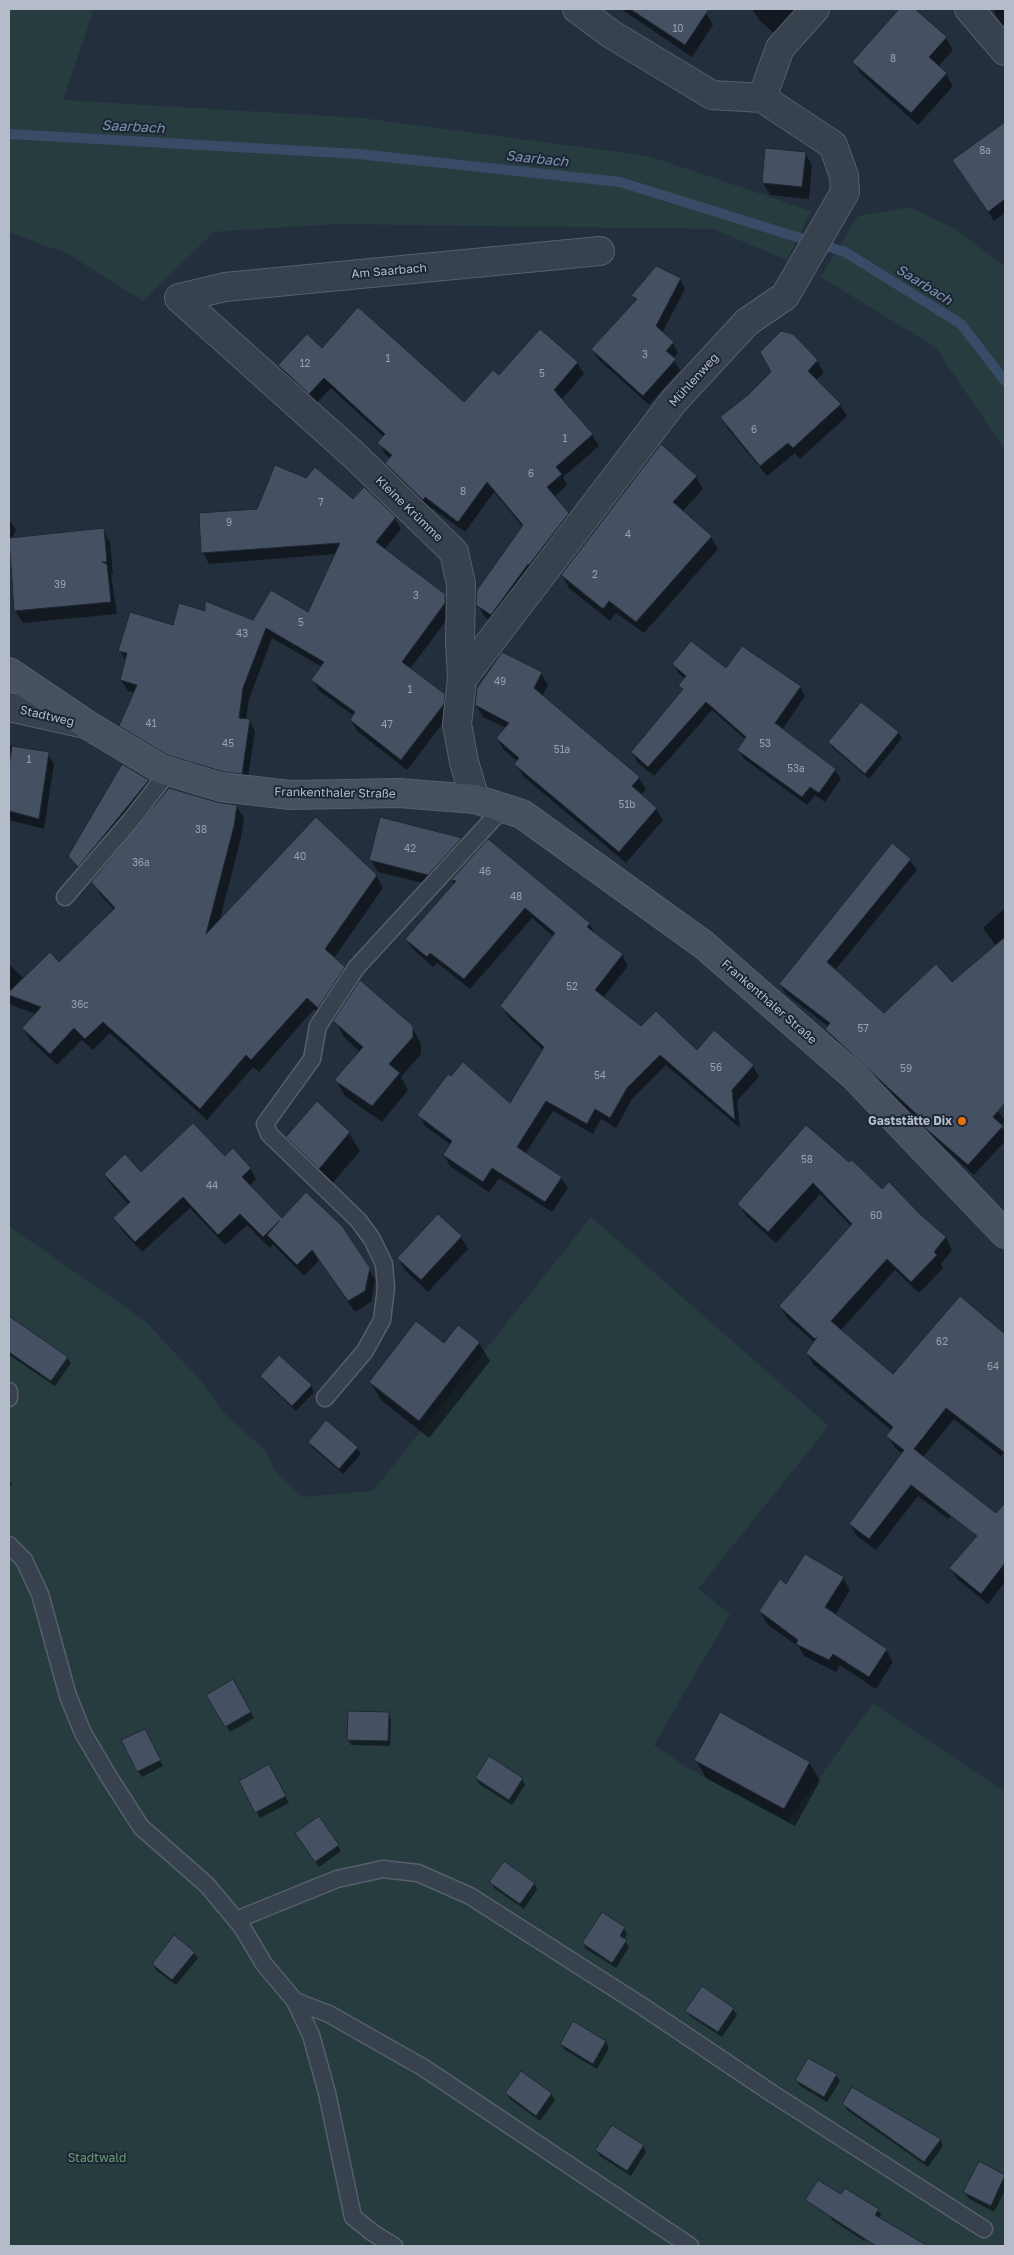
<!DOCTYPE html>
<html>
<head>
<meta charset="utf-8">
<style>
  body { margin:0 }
  #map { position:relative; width:1014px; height:2255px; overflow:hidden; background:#242f3e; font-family:"Golos Text",sans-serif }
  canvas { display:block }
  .frame { position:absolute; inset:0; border:10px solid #b4bcc9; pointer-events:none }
</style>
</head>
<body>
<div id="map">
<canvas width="1014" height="2255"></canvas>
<div class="frame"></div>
</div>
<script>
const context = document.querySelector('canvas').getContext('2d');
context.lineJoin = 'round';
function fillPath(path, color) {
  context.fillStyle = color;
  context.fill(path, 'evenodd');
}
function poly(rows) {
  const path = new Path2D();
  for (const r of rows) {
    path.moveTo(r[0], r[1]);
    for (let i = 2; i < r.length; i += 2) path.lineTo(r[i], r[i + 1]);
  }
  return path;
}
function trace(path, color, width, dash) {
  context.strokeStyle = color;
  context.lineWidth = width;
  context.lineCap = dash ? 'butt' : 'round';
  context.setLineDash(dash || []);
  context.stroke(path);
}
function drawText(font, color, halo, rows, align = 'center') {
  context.font = font + ' "Golos Text",sans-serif';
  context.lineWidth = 4;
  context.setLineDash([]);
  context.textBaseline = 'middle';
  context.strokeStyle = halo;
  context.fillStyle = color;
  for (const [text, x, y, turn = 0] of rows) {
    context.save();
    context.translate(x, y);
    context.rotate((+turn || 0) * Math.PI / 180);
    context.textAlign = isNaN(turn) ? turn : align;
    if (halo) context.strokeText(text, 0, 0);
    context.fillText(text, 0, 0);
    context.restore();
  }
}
const green = poly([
  [9,9,94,9,63,100,362,118,649,156,811,211,787,260,713,229,336,224,214,232,143,301,68,254,9,232],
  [909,207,956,229,1005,267,1005,450,935,347,821,277,858,216],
  [591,1217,829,1426,698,1589,730,1614,654,1745,691,1770,788,1821,873,1703,1005,1792,1005,2246,9,2246,9,1226,145,1321,203,1383,223,1412,265,1450,274,1470,302,1497,373,1491]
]);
const shadow = poly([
  [621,9,700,9,706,13,713,25,692,57],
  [752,9,814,9,779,38,760,21],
  [901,9,914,9,946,38,953,50,938,67,946,74,953,86,918,125,861,74,854,62],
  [996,9,1005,9,1005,30,994,12],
  [1003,141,1005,144,1005,213,994,221,962,172],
  [805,153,812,165,809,199,770,195,763,183],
  [680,279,685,289,662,333,673,343,678,353,673,359,680,370,649,405,598,359,592,349,636,302,633,296],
  [322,350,464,404,500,377,577,363,584,374,561,400,592,435,599,446,563,477,567,485,554,497,574,525,497,626,484,616,478,605,523,527,494,492,465,532,432,508,430,510,393,475,387,464,391,459,385,454,379,443,384,437,331,388,316,404,285,377,279,366],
  [817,361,824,372,816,381,840,405,847,416,800,459,795,453,767,476,728,429,722,417],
  [696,477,703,489,682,512,711,537,718,549,644,633,616,613,610,621,569,588,562,575],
  [353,501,394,518,401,529,384,550,444,595,451,606,451,614,410,669,444,695,450,706,449,715,407,770,357,731,351,720,354,716,319,691,313,680,322,667,272,638,249,699,246,720,249,720,255,731,247,784,175,765,127,736,121,726,135,693,128,691,121,680,126,662,120,651,207,613,254,621,308,614,336,554,209,564,203,553,200,514],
  [9,519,16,530,12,538,103,530,110,542,113,574,111,574,117,614,23,623,15,611,9,545],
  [674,665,726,670,800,687,805,696,782,730,835,770,841,779,825,802,815,795,807,805,744,759,738,750,746,740,712,710,654,776,637,762,632,752,683,691,680,686,685,679,679,674],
  [541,673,548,685,542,696,639,778,646,789,641,795,656,809,663,820,626,863,523,776,516,764,518,762,504,750,497,738,506,728,483,717,476,705],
  [898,733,902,738,869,779,833,748,829,742],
  [9,745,48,754,54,764,44,829,9,820],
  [123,766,148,781,154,791,84,876,69,856],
  [216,803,236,806,244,818,241,838,219,923,376,875,383,888,334,958,344,968,351,980,325,1019,314,1009,259,1072,253,1067,207,1120,110,1033,93,1050,82,1040,57,1065,30,1040,23,1028,36,1014,9,1004,9,964,24,979,59,964,114,910,100,894,93,882],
  [381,819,461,839,468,851,436,886,378,872,371,860],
  [489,840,589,923,596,935,622,955,628,966,603,998,641,1028,697,1052,753,1066,759,1077,737,1101,740,1128,666,1065,632,1099,616,1128,601,1119,593,1134,553,1111,525,1154,561,1178,568,1188,552,1212,499,1178,489,1192,450,1166,444,1155,451,1145,425,1126,419,1115,511,1105,544,1051,508,1017,501,1006,554,937,532,918,470,989,437,963,433,967,413,949,406,939,455,885,452,880],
  [892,845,910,860,917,870,835,970,884,1015,952,984,996,946,983,928,1005,908,1005,1095,994,1106,1005,1121,1001,1125,1005,1132,1005,1141,974,1175,931,1136,924,1125,832,1040,826,1030,829,1027,786,994,780,984],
  [335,1021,412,1027,421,1044,421,1054,401,1077,408,1090,382,1122,345,1096,336,1080,360,1052,344,1037],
  [317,1103,349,1133,360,1151,330,1186,299,1155,288,1137],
  [806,1126,882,1190,919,1215,946,1238,952,1250,941,1264,943,1268,919,1293,895,1270,840,1331,893,1376,960,1298,1005,1336,1005,1450,1001,1456,954,1419,923,1457,966,1497,948,1519,918,1496,876,1550,857,1536,850,1524,903,1454,895,1448,888,1436,892,1431,814,1365,807,1353,815,1343,787,1318,780,1306,851,1226,820,1194,776,1243,746,1216,739,1204],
  [225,1157,250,1168,256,1179,249,1186,282,1220,369,1269,375,1280,371,1302,355,1312,319,1260,304,1276,273,1244,270,1248,247,1225,225,1245,190,1208,142,1252,121,1229,114,1218,129,1205,112,1186,105,1175,141,1173],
  [461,1237,468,1249,428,1292,405,1270,398,1258],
  [9,1319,67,1357,71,1363,55,1386,9,1355],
  [458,1326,479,1343,490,1361,429,1438,381,1400,370,1382,444,1345],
  [262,1376,311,1386,314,1392,296,1411,265,1382],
  [327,1422,357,1448,361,1454,343,1474,313,1448,309,1442],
  [9,1477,12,1485,9,1486],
  [1005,1504,1005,1582,988,1604,957,1579,951,1568,977,1538,973,1532,997,1514],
  [843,1578,850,1590,835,1615,886,1650,893,1662,876,1689,840,1665,836,1672,804,1656,799,1647,767,1624,760,1611,787,1586],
  [232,1681,254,1718,230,1732,208,1695],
  [388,1713,391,1719,390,1746,351,1745,348,1739],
  [148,1736,163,1766,142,1777,138,1771],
  [696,1760,809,1762,820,1781,795,1826,706,1778],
  [269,1766,289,1803,260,1818,240,1781],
  [476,1778,522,1779,525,1785,512,1805,479,1784],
  [300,1839,338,1846,341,1851,319,1867],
  [491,1882,534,1883,537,1889,524,1909,494,1888],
  [624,1928,627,1934,624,1940,629,1947,616,1968,586,1949,583,1943],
  [194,1953,198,1958,176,1985,156,1970,153,1964],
  [702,1988,733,2009,737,2015,722,2037,690,2016,687,2011],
  [573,2023,606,2042,609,2048,597,2069,565,2050,561,2044],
  [521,2073,551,2094,555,2100,540,2121,510,2099,506,2093],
  [836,2075,840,2081,827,2102,800,2086,796,2080],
  [844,2104,940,2140,943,2146,928,2167,847,2110],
  [643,2146,646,2152,631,2176,600,2156,596,2150],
  [980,2163,1005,2176,1005,2190,994,2212,968,2198,965,2192],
  [878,2210,881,2215,864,2241,832,2220,829,2214]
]);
const stream = poly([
  [9,134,358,154,620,182,845,252,961,324,1005,381]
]);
const building = poly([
  [630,9,709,9,685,45,630,9],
  [899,9,915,9,947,37,929,57,947,73,911,113,852,62,899,9],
  [1005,122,1005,199,988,212,952,160,1005,122],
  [765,148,806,152,802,187,762,183,765,148],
  [656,266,681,278,656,326,674,342,666,351,676,359,643,396,591,349,637,299,631,296,656,266],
  [358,307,464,402,493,370,499,375,540,329,578,362,554,390,593,434,556,467,562,474,547,487,569,513,529,565,528,564,491,615,476,605,477,590,523,525,487,482,458,522,425,497,423,500,385,463,392,455,377,443,385,434,324,378,309,394,278,365,307,334,322,348,358,307],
  [781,331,793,334,818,360,808,371,841,404,793,448,788,443,760,466,720,417,749,394,771,372,760,352,781,331],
  [661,444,697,476,673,502,712,536,636,622,609,601,603,609,561,575,661,444],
  [275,465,306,478,315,467,353,499,364,487,396,517,376,542,445,594,445,603,402,662,445,694,444,704,401,760,350,720,355,712,311,680,324,662,266,628,243,688,239,718,250,719,242,774,224,772,167,755,119,726,137,685,120,680,127,653,118,651,130,612,173,625,179,603,205,611,205,601,253,620,271,590,308,612,340,543,201,553,199,513,257,509,275,465],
  [104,528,107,562,102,562,107,564,111,602,14,611,9,538,104,528],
  [691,641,726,668,742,646,801,686,775,723,836,769,819,793,810,787,802,797,737,750,746,737,706,702,648,767,631,752,683,689,678,686,686,676,672,664,691,641],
  [502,652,542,672,534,688,640,777,632,786,657,808,619,852,514,764,519,758,496,738,509,723,475,705,477,688,502,652],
  [861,702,899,732,865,774,828,742,861,702],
  [12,746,49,752,39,819,9,811,9,767,12,746],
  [122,764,149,780,78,867,68,856,122,764],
  [169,788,217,802,237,805,234,826,206,934,316,817,377,875,325,949,345,967,318,1008,307,998,251,1060,246,1055,200,1109,103,1022,85,1039,74,1028,50,1054,22,1028,41,1007,9,995,9,992,50,952,59,962,115,908,91,882,169,788],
  [380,817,462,838,428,875,369,860,380,817],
  [488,839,590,923,587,927,623,954,595,990,641,1026,656,1011,697,1050,714,1030,754,1065,732,1090,735,1120,660,1055,627,1088,610,1118,595,1109,587,1124,546,1101,517,1147,562,1177,545,1202,492,1168,483,1182,443,1155,452,1141,417,1115,448,1074,451,1076,463,1062,510,1103,544,1047,500,1006,555,933,525,908,464,979,430,953,427,957,405,939,456,881,451,880,488,839],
  [892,843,911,859,827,962,884,1013,936,964,952,982,1005,937,1005,1103,993,1117,1003,1126,968,1165,923,1126,925,1122,825,1029,830,1023,779,984,892,843],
  [360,980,413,1026,413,1037,389,1064,400,1073,372,1106,334,1080,363,1047,333,1021,360,980],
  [317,1101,350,1132,319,1169,286,1137,317,1101],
  [193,1123,225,1156,233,1148,251,1168,242,1177,282,1218,306,1192,342,1226,370,1268,365,1291,348,1301,312,1250,297,1265,267,1235,280,1220,263,1237,240,1214,218,1235,183,1197,135,1242,113,1218,130,1202,104,1174,125,1154,141,1172,193,1123],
  [806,1125,849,1162,852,1160,882,1189,889,1182,920,1214,946,1237,934,1252,937,1255,911,1282,887,1259,831,1321,893,1374,960,1296,1005,1334,1005,1453,946,1408,914,1449,996,1513,1005,1503,1005,1563,981,1594,949,1568,977,1536,911,1485,869,1539,849,1524,904,1450,886,1436,893,1427,806,1353,817,1337,815,1339,779,1306,852,1224,813,1183,768,1232,737,1204,806,1125],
  [438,1214,462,1236,421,1280,397,1258,438,1214],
  [9,1316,68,1357,51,1381,9,1352,9,1316],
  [416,1321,444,1343,458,1325,480,1342,419,1421,369,1382,416,1321],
  [279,1355,312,1385,292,1406,260,1376,279,1355],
  [326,1420,358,1447,339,1469,308,1442,326,1420],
  [805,1554,844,1577,825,1607,887,1649,869,1677,833,1654,829,1660,796,1644,798,1640,759,1611,780,1579,786,1584,805,1554],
  [233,1679,251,1712,225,1727,206,1695,233,1679],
  [348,1711,389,1712,388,1741,347,1740,348,1711],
  [720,1712,810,1762,784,1809,694,1760,720,1712],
  [145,1729,161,1760,137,1772,121,1740,145,1729],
  [489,1756,523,1778,509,1800,475,1778,489,1756],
  [269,1764,286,1796,255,1813,239,1781,269,1764],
  [319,1816,339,1845,315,1862,295,1833,319,1816],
  [504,1861,535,1883,520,1904,489,1882,504,1861],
  [602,1912,625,1927,620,1936,627,1940,612,1963,582,1943,602,1912],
  [174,1935,195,1952,172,1980,152,1964,174,1935],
  [702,1986,734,2008,718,2032,685,2011,702,1986],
  [573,2021,606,2041,593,2064,560,2044,573,2021],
  [808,2058,837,2074,824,2097,795,2080,808,2058],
  [521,2071,552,2093,536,2116,505,2093,521,2071],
  [852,2087,941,2139,924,2162,842,2104,852,2087],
  [612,2125,644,2145,627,2171,595,2150,612,2125],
  [979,2161,1005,2175,991,2206,963,2192,979,2161],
  [818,2180,841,2194,845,2188,879,2209,875,2215,928,2246,876,2246,805,2200,818,2180]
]);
const lane = poly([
  [65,897,131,820,169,771],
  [9,1391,9,1398],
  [325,1398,365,1351,382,1320,386,1288,384,1264,372,1239,358,1220,269,1134,265,1124,312,1059,318,1026,356,968,503,808],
  [9,1545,24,1560,40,1594,68,1696,83,1733,109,1777,141,1827,207,1885,242,1927,264,1964,295,2001,311,2035,327,2093,353,2217,373,2233,394,2246],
  [236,1920,337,1879,383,1869,418,1873,470,1896,639,2004,773,2094,984,2229],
  [295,2001,329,2014,424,2068,690,2246]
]);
const street = poly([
  [969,9,1005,51],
  [762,98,780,48,815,9],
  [179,298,354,455,454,552,461,584,460,643,462,679,457,724,464,762,475,799],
  [179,298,225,287,600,251],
  [462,679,674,401,747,322,785,296,845,192,844,176,833,145,762,98,712,95,611,34,577,9],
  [9,707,86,724]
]);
const secondary = poly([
  [9,672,86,724,161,769,221,787,290,795,399,793,475,799,522,814,704,945,854,1076,1005,1234]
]);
const markers = [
  [962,1121,5,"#e8710a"]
];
const numberNames = [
  ["10",678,29],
  ["8",893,59],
  ["8a",985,151],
  ["3",645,355],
  ["1",388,359],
  ["12",305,364],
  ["5",542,374],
  ["6",754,430],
  ["1",565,439],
  ["6",531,474],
  ["8",463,492],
  ["7",321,503],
  ["9",229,523],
  ["4",628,535],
  ["2",595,575],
  ["39",60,585],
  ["3",416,596],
  ["5",301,623],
  ["43",242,634],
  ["49",500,682],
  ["1",410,690],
  ["41",151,724],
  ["47",387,725],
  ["45",228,744],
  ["53",765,744],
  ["51a",562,750],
  ["1",29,760],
  ["53a",796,769],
  ["51b",627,805],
  ["38",201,830],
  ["42",410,849],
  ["40",300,857],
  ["36a",141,863],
  ["46",485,872],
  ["48",516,897],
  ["52",572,987],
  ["36c",80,1005],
  ["57",863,1029],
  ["56",716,1068],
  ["59",906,1069],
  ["54",600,1076],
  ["58",807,1160],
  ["44",212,1186],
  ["60",876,1216],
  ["62",942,1342],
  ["64",993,1367]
];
const streetNames = [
  ["Am Saarbach",389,271,-5],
  ["Mühlenweg",694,380,-48],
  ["Kleine Krümme",409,509,44],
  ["Stadtweg",47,716,13],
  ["Frankenthaler Straße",335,793,1],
  ["Frankenthaler Straße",769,1002,41]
];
const poiNames = [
  ["Gaststätte Dix",952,1121]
];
const parkNames = [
  ["Stadtwald",97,2158]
];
const waterNames = [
  ["Saarbach",133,127,3],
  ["Saarbach",537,159,6],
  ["Saarbach",924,285,32]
];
fillPath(green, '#263c3f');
fillPath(shadow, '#0007');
trace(stream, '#394c67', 10);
fillPath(building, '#455162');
trace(building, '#1f2835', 1);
trace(lane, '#565f6c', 19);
trace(street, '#565f6c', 30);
trace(secondary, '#565f6c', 30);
trace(lane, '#38414e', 16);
trace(street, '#38414e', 28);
trace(secondary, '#465061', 28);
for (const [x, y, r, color] of markers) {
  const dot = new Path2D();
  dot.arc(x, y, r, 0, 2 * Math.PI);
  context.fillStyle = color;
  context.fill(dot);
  trace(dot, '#1d2633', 2);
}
drawText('10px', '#98a1af', null, numberNames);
drawText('12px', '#b4bcc9', '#1d2633', streetNames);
drawText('bold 12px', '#b4bcc9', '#1d2633', poiNames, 'right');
drawText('12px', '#6b9a76', '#1d2633', parkNames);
drawText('italic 14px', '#7c92b1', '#1d2633', waterNames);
</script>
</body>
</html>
